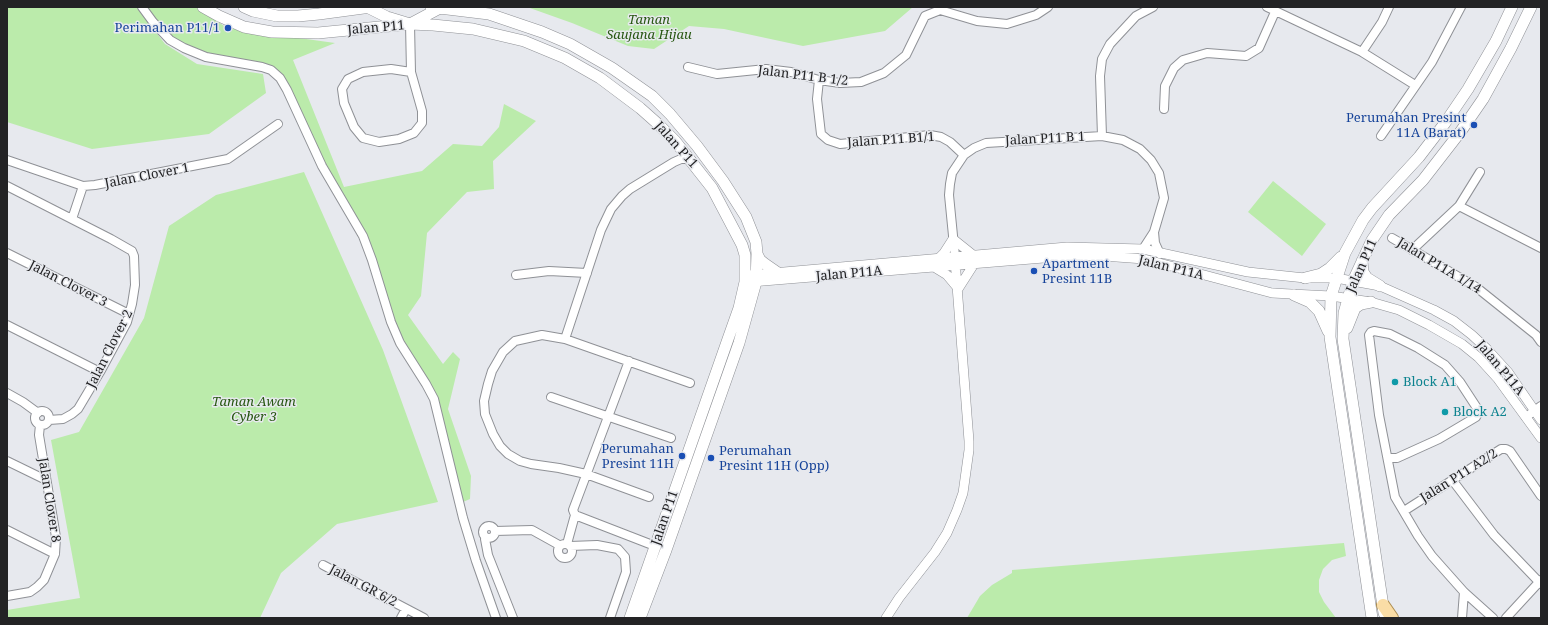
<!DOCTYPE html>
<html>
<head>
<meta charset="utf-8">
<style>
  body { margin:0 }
  #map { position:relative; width:1548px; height:625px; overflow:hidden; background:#e7e9ee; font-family:"Noto Serif",serif }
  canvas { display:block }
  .frame { position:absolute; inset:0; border:8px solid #232325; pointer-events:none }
</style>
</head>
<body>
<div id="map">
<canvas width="1548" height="625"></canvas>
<div class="frame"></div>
</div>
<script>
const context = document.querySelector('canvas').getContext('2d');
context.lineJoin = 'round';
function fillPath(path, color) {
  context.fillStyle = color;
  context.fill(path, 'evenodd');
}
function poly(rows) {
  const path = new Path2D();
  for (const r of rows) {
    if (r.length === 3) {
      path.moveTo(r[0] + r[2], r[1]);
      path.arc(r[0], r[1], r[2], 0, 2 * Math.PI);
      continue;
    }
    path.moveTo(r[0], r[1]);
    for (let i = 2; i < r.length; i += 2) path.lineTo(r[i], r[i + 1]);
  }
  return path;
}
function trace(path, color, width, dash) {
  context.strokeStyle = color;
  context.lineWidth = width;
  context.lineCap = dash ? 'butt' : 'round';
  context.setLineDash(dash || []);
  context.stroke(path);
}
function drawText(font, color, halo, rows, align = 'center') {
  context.font = font + ' "Noto Serif",serif';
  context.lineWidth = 3;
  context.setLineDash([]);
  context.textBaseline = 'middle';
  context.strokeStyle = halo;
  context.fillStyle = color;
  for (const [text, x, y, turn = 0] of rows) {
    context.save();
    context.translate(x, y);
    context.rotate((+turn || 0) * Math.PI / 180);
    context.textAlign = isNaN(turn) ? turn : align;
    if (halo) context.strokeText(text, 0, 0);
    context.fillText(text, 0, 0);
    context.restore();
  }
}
const green = poly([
  [7,7,137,7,165,44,197,64,263,74,266,93,209,134,92,149,7,122],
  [145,7,197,7,227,28,335,43,293,60,344,187,422,171,453,144,482,146,499,127,504,104,536,121,493,161,494,189,467,192,427,233,421,296,408,315,443,364,453,352,460,359,448,409,471,476,470,499,463,502,436,395,403,342,384,290,347,212,291,90,270,66,206,53,171,37],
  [527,7,913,7,885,31,803,46,724,29,689,26,654,49,628,46,572,23],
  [304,172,383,350,438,502,337,524,281,573,260,618,7,618,7,610,80,598,51,440,79,432,144,318,169,226,216,195],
  [1273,181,1326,224,1302,256,1248,212],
  [1344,543,1346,556,1332,560,1323,569,1319,580,1319,592,1324,602,1336,618,967,618,980,596,992,585,1012,573,1012,570]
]);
const minor = poly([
  [142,7,153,22,170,40,184,48,206,57,262,67,271,70,280,78,287,90,322,166,363,236,372,260,391,322,400,343,426,384,434,399,463,518,476,561,496,618],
  [1267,7,1362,52,1415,85],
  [410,24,411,72,422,111,422,123,414,133,399,139,379,142,363,138,354,127,344,103,342,89,348,79,363,72,391,69,411,72],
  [1362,52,1382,22,1389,7],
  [688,67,717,74,766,69,791,72,819,80,840,83,861,82,884,73,906,55,925,16,940,10,977,21,1007,24,1036,15,1048,7],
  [819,80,817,99,821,134,828,140,840,144,930,135,941,137,950,142,964,155],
  [1164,109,1165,86,1174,68,1183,60,1207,53,1246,56,1259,48,1275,12],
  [1102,136,1100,76,1102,59,1110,44,1136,16,1153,7],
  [1381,136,1432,62,1461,7],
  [7,160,83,186,95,185,228,159,278,124],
  [7,186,111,239,132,251,134,256,135,285,132,304,127,322,100,372,78,409,72,414,63,419,49,420],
  [1459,206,1541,248],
  [72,219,83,186],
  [1154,232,1155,243,1160,254],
  [1392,238,1476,287,1536,335,1541,342],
  [1412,250,1459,206,1480,172],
  [7,253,129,314],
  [955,256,949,195,950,184,952,173,964,155,974,148,986,143,1102,136,1123,140,1140,149,1151,160,1159,173,1164,198,1154,232,1143,249],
  [516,275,549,271,587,273],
  [7,325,100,372],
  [565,339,601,230,611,209,622,196,630,189,674,162,681,159,686,159,692,161],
  [7,393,23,402,38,413],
  [551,397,671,438],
  [42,418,7],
  [1526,417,1541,406],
  [1388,458,1397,458,1439,439,1476,417,1478,413,1477,408,1460,382,1445,365,1418,348,1390,334,1374,331,1371,332,1369,335,1379,415,1395,497,1418,536,1432,556,1464,592,1493,618],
  [7,461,46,480],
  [1453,481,1494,535,1541,584],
  [649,497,586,474,559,468,531,464,520,461,508,454,500,446,493,434,485,414,484,401,488,384,492,371,503,352,515,341,542,335,565,339,690,383],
  [1404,511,1501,449,1506,449,1510,451,1541,496],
  [575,515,655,546],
  [489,532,6],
  [7,530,55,554],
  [495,531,532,530,559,545],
  [486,537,485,539,488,555,513,618],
  [565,551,7],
  [567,544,575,515,573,510,629,361],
  [570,546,597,545,618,549,625,557,626,572,610,618],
  [323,565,424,618],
  [7,596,30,592,37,587,44,580,55,554,56,537,39,435,40,425],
  [401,618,406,609],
  [1462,618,1464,592],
  [1506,618,1541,580]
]);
const tertiary = poly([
  [939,258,944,253,953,239,973,255],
  [934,267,947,275,957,287],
  [750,275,1067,247,1143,249,1248,272,1305,278,1336,278,1380,286,1434,310,1454,321,1472,335,1487,349,1508,372,1541,420],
  [751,282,1068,256,1103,256,1144,259,1272,293,1331,296,1371,302,1399,310,1429,325,1462,344,1478,357,1498,379,1541,438],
  [958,289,974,264],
  [886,618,899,598,935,552,947,533,957,510,963,493,969,450,969,441,955,260]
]);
const secondary = poly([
  [203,7,219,16,244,27,272,32,318,33,410,24,433,25,473,29,524,41,565,58,600,78,640,108,658,124,675,141,712,188,742,245,745,255,745,282,739,308,728,339,630,618],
  [244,7,253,11,277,16,298,16,319,14,371,7],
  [367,7,387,17,410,24,440,8],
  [431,7,489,14,542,32,570,44,612,68,652,96,670,114,697,146,723,181,746,217,756,242,757,254,756,282,739,343,666,550,640,618],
  [757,254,760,260,765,264,778,273],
  [1362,261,1363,272,1367,278,1380,286],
  [1305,278,1321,274,1330,268,1341,257],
  [1294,295,1310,302,1319,311,1328,331],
  [1347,328,1355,308,1361,304,1371,302],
  [1384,613,1346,359,1343,339,1344,313,1353,281,1372,240,1389,215,1423,180,1461,131,1483,99,1511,48,1531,7],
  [1372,618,1330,337,1331,296,1345,253,1363,220,1372,208,1419,157,1445,123,1468,89,1496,41,1512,7]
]);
const primary = poly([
  [1383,605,1392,618]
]);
const markers = [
  [228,28,4,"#1a4fb4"],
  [1474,125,4,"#1a4fb4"],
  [1034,271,4,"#1a4fb4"],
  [1395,382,4,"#0f9aa8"],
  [1445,412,4,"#0f9aa8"],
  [682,456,4,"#1a4fb4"],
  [711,458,4,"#1a4fb4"]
];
const parkNames = [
  ["Taman",649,20],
  ["Saujana Hijau",649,35],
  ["Taman Awam",254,402],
  ["Cyber 3",254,417]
];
const transitNames = [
  ["Perimahan P11/1",220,28],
  ["Perumahan Presint",1466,118],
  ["11A (Barat)",1466,133],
  ["Apartment",1042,264,"left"],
  ["Presint 11B",1042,279,"left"],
  ["Perumahan",674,449],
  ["Presint 11H",674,464],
  ["Perumahan",719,451,"left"],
  ["Presint 11H (Opp)",719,466,"left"]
];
const streetNames = [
  ["Jalan P11",376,28,-5],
  ["Jalan P11 B 1/2",803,76,7],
  ["Jalan P11 B 1",1045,139,-3],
  ["Jalan P11 B1/1",891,140,-4],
  ["Jalan P11",676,145,48],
  ["Jalan Clover 1",147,176,-11],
  ["Jalan P11",1362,266,-66],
  ["Jalan P11A 1/14",1439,266,31],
  ["Jalan P11A",1171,268,14],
  ["Jalan P11A",849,274,-5],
  ["Jalan Clover 3",68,284,27],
  ["Jalan Clover 2",110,349,-63],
  ["Jalan P11A",1500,368,50],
  ["Jalan P11 A2/2",1459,476,-32],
  ["Jalan Clover 8",49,500,81],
  ["Jalan P11",665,518,-71],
  ["Jalan GR 6/2",363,586,28]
];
const cultureNames = [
  ["Block A1",1403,382],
  ["Block A2",1453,412]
];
fillPath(green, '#bbebab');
trace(minor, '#8f9196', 10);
trace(tertiary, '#8f9196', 10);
trace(secondary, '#8f9196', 12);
trace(primary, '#ad8e52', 14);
trace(minor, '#fff', 8);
trace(tertiary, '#fff', 9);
trace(secondary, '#fff', 11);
trace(primary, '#fadda6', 12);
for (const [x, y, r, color] of markers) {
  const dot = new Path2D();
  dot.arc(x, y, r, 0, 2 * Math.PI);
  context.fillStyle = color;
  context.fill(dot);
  trace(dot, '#e7e9ee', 1.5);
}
drawText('italic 13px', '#275711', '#e7e9ee', parkNames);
drawText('13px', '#164399', '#e7e9ee', transitNames, 'right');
drawText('13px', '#232325', '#e7e9ee', streetNames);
drawText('13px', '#0d838f', '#e7e9ee', cultureNames, 'left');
</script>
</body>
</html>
